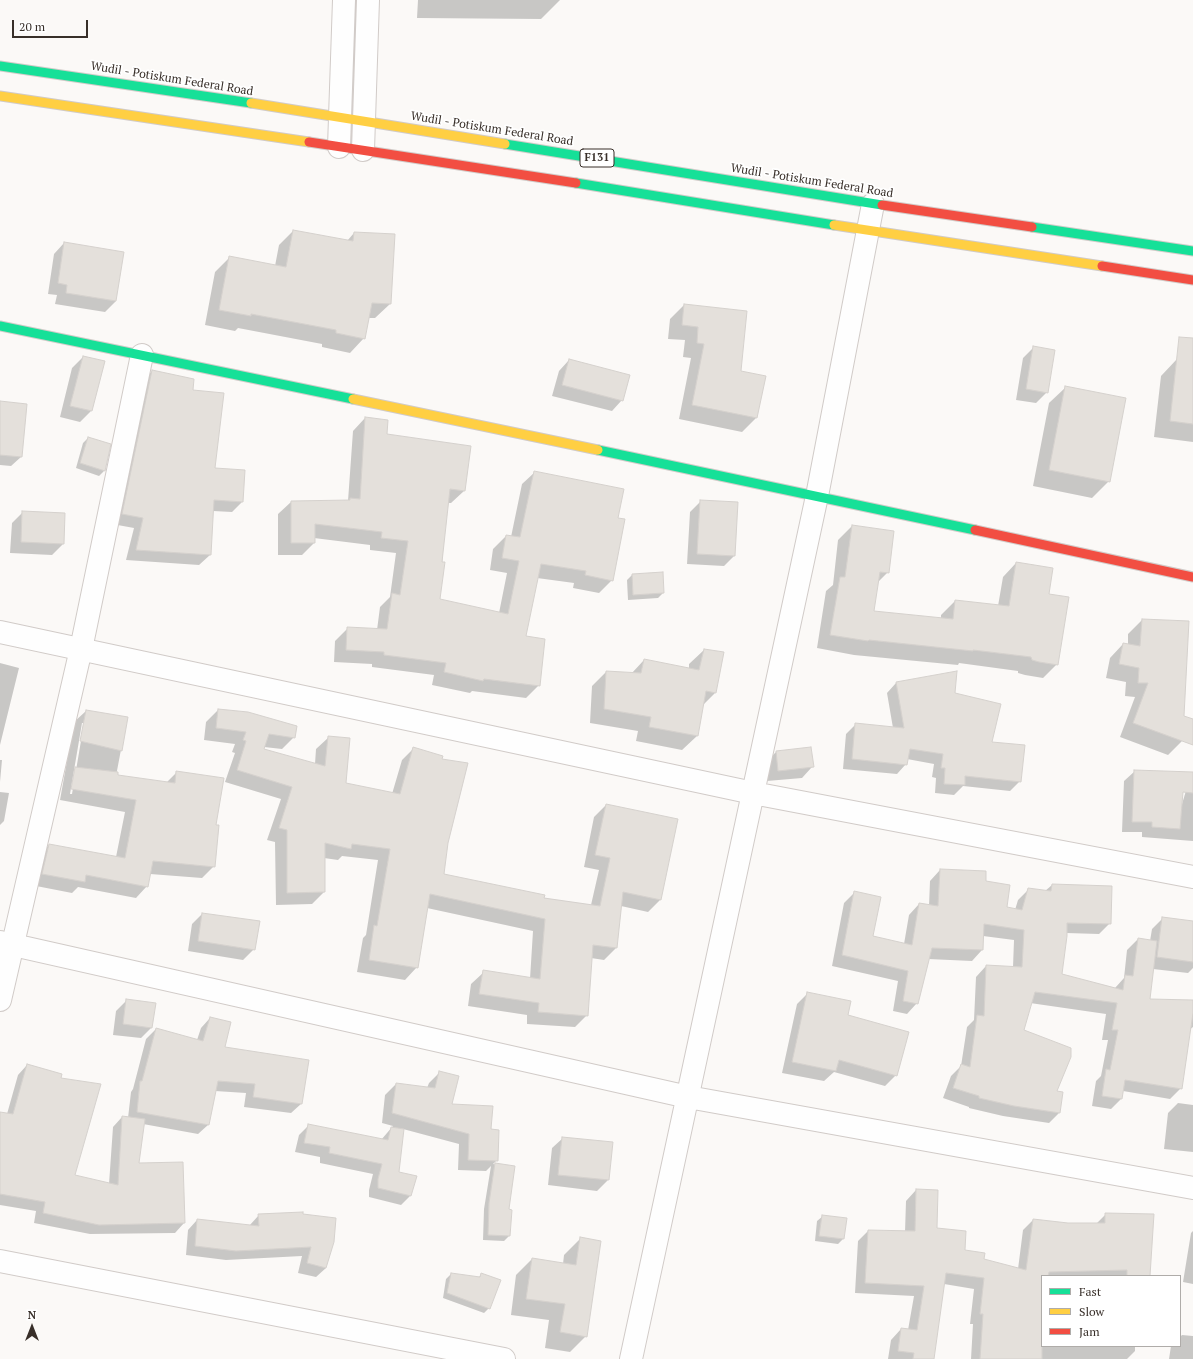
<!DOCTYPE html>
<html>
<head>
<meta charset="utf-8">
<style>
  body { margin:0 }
  #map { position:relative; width:1193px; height:1359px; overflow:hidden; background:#fbf9f7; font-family:"PT Serif",serif }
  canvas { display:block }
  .legend { position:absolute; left:1041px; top:1275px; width:140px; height:72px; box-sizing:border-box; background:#fff; border:1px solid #afaca9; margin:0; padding:5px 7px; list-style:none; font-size:12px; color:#382f29 }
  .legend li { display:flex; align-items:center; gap:8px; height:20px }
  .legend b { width:20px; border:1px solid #afaca9 }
  .north { position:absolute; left:12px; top:1307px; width:40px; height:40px; -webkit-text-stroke:3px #fff; paint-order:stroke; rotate:0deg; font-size:11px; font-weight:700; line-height:16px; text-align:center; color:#382f29 }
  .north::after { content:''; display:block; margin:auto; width:14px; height:18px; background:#382f29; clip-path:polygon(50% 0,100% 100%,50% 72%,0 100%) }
  .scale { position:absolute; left:12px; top:20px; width:76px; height:18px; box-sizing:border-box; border:2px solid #382f29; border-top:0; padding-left:5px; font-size:12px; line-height:14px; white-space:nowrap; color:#382f29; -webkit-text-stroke:3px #fff; paint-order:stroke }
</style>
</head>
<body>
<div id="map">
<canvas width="1193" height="1359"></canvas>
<ul class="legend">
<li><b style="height:5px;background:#16e098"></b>Fast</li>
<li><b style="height:5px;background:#ffcf43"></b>Slow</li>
<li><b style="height:5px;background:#f24e42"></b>Jam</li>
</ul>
<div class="north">N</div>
<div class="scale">20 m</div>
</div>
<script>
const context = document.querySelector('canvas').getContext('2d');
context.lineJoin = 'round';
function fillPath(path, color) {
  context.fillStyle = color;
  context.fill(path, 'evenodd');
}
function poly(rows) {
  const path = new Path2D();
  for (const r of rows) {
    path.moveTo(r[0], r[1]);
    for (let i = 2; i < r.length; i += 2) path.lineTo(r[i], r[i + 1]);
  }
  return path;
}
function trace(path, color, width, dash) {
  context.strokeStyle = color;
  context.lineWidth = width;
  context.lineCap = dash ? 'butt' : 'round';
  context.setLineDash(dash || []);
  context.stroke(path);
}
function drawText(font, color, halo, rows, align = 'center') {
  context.font = font + ' "PT Serif",serif';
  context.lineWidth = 3.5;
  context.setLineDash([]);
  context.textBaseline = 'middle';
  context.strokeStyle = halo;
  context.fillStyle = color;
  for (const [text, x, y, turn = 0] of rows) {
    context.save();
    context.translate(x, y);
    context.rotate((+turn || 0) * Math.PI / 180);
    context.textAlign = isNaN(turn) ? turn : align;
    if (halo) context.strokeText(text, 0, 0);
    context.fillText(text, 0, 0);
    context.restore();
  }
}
const shadow = poly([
  [418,0,560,0,541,19,417,18],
  [293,231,347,241,354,233,390,304,375,318,368,318,364,338,350,353,322,347,322,344,238,328,235,331,205,325,215,272,229,258,275,266,279,245],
  [64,243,116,301,105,312,55,304,57,295,48,294,54,254],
  [684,305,740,372,756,418,742,432,679,419,691,358,683,357,685,340,668,339,670,319],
  [1034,347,1047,392,1036,403,1016,400,1023,358],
  [83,357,91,411,80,422,60,417,72,368],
  [1177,359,1193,361,1193,442,1154,437,1161,376],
  [569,360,622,400,612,411,552,396,559,371],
  [152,371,192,390,214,469,242,502,232,512,213,511,210,555,199,565,126,560,134,528,112,524,142,382],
  [1066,387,1109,481,1092,498,1033,486,1049,403],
  [0,402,21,457,11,466,0,465],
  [365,418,386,435,470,447,464,491,451,503,447,503,439,600,499,613,507,573,490,570,493,549,506,536,511,537,522,484,535,472,617,519,612,580,599,593,573,588,574,583,537,578,524,637,539,685,526,698,472,691,470,693,432,685,434,675,372,667,372,664,334,662,335,641,348,628,377,630,380,607,390,597,396,553,370,550,370,545,314,538,314,543,302,555,278,555,278,514,291,502,348,501,353,431],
  [88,438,104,471,99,476,76,468,83,443],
  [701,501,734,556,724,566,687,564,690,512],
  [23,512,63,544,52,555,10,553,12,523],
  [852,526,888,572,877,583,872,612,941,619,941,615,955,601,998,606,1003,577,1016,563,1048,595,1057,664,1043,678,1025,675,1018,673,1018,671,959,663,958,665,854,655,817,648,826,591,833,585,838,540],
  [632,575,663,593,658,598,628,600,627,580],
  [1142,620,1182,741,1168,755,1120,737,1135,697,1125,696,1126,682,1106,678,1110,658,1123,644,1128,645,1128,634],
  [704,650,715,693,702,706,697,736,682,750,636,741,638,731,590,723,592,686,606,672,631,674,644,660,689,669,689,664],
  [0,663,19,668,0,745],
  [896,683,954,693,1020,781,1010,791,963,786,954,795,935,793,936,778,932,777,934,764,907,759,906,764,897,774,843,769,846,734,856,724,893,728,887,693],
  [218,710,294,737,282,749,264,747,263,750,315,764,316,749,329,737,345,784,392,794,402,760,414,748,447,843,443,875,543,898,591,905,599,870,584,867,594,817,606,805,677,820,660,900,648,912,621,906,616,948,604,960,591,958,587,1015,575,1027,527,1024,527,1015,468,1006,471,984,484,972,530,979,533,931,427,908,417,967,405,980,357,972,363,938,366,935,378,860,342,856,338,860,324,858,324,892,312,904,276,905,275,842,267,840,281,799,225,782,235,753,232,752,235,744,204,740,206,722],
  [86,711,127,718,116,776,166,783,177,772,215,826,214,866,202,878,150,874,147,886,136,898,78,887,72,893,31,885,37,857,49,845,116,857,125,812,60,800,74,722],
  [82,723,84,723,72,794,70,794],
  [776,752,812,767,802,778,767,781,766,762],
  [0,760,2,760,0,782],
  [1135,771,1179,804,1182,804,1188,784,1193,779,1193,841,1142,837,1142,832,1122,832,1124,781],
  [0,792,9,793,4,821,0,825],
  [940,870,985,882,1006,908,1015,910,1018,900,1029,889,1045,891,1052,885,1110,923,1099,934,1066,933,1061,975,1115,988,1124,978,1127,950,1138,939,1150,941,1152,929,1163,918,1193,922,1193,968,1188,973,1153,969,1149,1000,1193,1001,1193,1027,1189,1030,1181,1088,1170,1099,1123,1091,1121,1099,1111,1109,1092,1106,1096,1081,1101,1076,1108,1040,1102,1040,1106,1014,1030,1003,1023,1031,1056,1092,1059,1113,1049,1123,1003,1116,969,1108,969,1107,943,1098,951,1076,961,1066,967,1027,974,1020,976,977,986,966,1013,967,1014,940,983,936,982,950,972,961,928,959,917,1003,907,1014,893,1011,898,981,832,966,844,903,855,892,872,936,904,944,909,915,919,904,929,906,930,881],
  [202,914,254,949,243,960,188,951,192,924],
  [807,994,847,1016,896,1075,885,1086,834,1072,824,1081,782,1073,797,1004],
  [127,1000,152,1027,141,1038,113,1035,116,1011],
  [210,1018,224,1048,301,1104,291,1113,244,1107,246,1093,215,1091,208,1125,198,1134,143,1124,138,1164,182,1163,184,1223,175,1233,90,1234,34,1223,36,1211,0,1205,0,1113,7,1114,18,1075,27,1065,60,1079,74,1176,109,1184,113,1127,122,1117,128,1118,131,1092,133,1089,146,1039,156,1029,197,1040,201,1028],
  [440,1072,450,1105,490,1130,497,1160,493,1164,514,1167,508,1210,509,1236,504,1241,483,1240,484,1209,491,1166,486,1171,458,1170,459,1144,403,1129,398,1173,410,1196,401,1205,369,1197,369,1190,373,1174,320,1163,320,1157,295,1152,299,1135,309,1125,381,1140,393,1126,382,1123,385,1095,396,1084,427,1088,429,1083],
  [1178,1103,1193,1105,1193,1152,1164,1149,1168,1113],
  [563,1138,608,1180,597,1191,548,1185,552,1148],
  [916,1190,936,1229,963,1251,983,1260,1018,1269,1023,1230,1033,1220,1068,1224,1096,1224,1106,1214,1149,1276,1042,1276,1042,1346,1135,1346,1135,1351,1127,1359,971,1359,973,1324,970,1324,974,1289,944,1284,933,1359,888,1359,891,1340,901,1329,908,1330,914,1296,855,1293,858,1241,868,1231,905,1232,906,1201],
  [302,1213,326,1268,316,1277,298,1273,302,1256,226,1260,186,1255,188,1230,197,1220,249,1226,259,1215],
  [823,1216,846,1219,843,1239,838,1244,815,1241,817,1221],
  [1193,1231,1193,1284,1183,1282,1191,1233],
  [581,1238,586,1336,570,1352,545,1348,549,1320,511,1315,516,1275,532,1259,563,1264,564,1255],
  [451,1274,478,1278,481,1275,489,1308,484,1313,443,1298,446,1279],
  [1182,1335,1193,1336,1193,1359,1169,1359,1171,1346,1180,1346,1180,1337]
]);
const building = poly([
  [293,230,353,241,354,232,395,234,391,304,372,303,365,339,336,333,336,330,251,314,251,316,219,310,229,256,286,267,293,230],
  [64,242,124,252,116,301,66,293,67,285,58,283,64,242],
  [684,304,747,311,741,371,766,376,757,418,692,405,704,344,697,343,698,327,682,325,684,304],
  [1179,337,1193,338,1193,424,1170,421,1179,337],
  [1033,346,1055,350,1048,393,1026,389,1033,346],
  [83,356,105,361,92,411,70,406,83,356],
  [569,359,630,375,623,401,562,385,569,359],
  [152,370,194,379,193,390,224,393,215,468,245,470,243,502,214,500,211,555,136,550,143,518,122,514,152,370],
  [1065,386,1126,398,1110,482,1049,470,1065,386],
  [0,401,27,404,22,457,0,455,0,401],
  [365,417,388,420,387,434,471,446,465,491,450,489,442,562,445,562,440,599,508,614,519,561,502,558,506,535,520,537,534,471,624,489,618,518,625,519,613,581,585,575,586,571,541,564,526,636,545,639,540,686,484,679,483,681,444,672,446,663,384,655,384,652,346,650,347,627,387,629,392,593,400,595,408,541,381,538,382,532,315,524,315,543,291,543,291,501,350,500,350,498,360,499,365,417],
  [88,437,111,444,105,471,80,463,88,437],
  [700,500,738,502,735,556,697,554,700,500],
  [22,511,65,513,64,544,21,542,22,511],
  [852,525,894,531,889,573,880,572,874,611,953,619,955,600,1009,606,1016,562,1053,568,1049,594,1069,597,1058,665,1039,662,1032,660,1031,657,973,650,973,651,869,640,868,641,830,635,840,577,845,577,852,525],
  [663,572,664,593,633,595,632,574,663,572],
  [1142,619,1189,621,1184,716,1193,719,1193,745,1133,723,1148,683,1138,683,1139,668,1119,664,1123,643,1140,646,1142,619],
  [704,649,724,652,716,693,706,691,698,736,649,727,651,717,604,709,606,671,641,673,644,659,699,670,704,649],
  [957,671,955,693,1001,704,992,742,1025,745,1021,782,965,776,965,785,944,784,945,768,941,768,943,754,910,749,907,765,852,759,855,723,904,728,896,682,957,671],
  [218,709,248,712,297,726,295,738,269,734,264,749,325,766,328,736,350,738,346,783,400,794,413,747,443,756,442,759,468,763,448,843,444,874,545,895,544,898,600,906,610,858,595,855,606,804,678,819,661,900,623,892,617,948,593,945,588,1016,538,1012,539,1003,479,994,483,970,540,979,545,919,430,894,418,968,369,960,374,925,377,926,390,849,352,844,351,849,325,843,325,892,287,893,287,830,279,828,292,787,237,770,246,741,243,740,246,732,216,728,218,709],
  [86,710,128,717,122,751,80,741,86,710],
  [811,747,814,767,778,771,776,751,811,747],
  [75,767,118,772,118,775,175,783,176,771,224,778,216,825,219,825,215,867,153,861,148,887,86,875,85,882,42,874,49,844,125,858,136,800,71,789,75,767],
  [1134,770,1193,772,1193,793,1183,792,1180,829,1152,827,1152,822,1132,822,1134,770],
  [940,869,986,871,986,881,1010,885,1007,907,1022,910,1028,888,1051,891,1052,884,1112,886,1111,924,1067,923,1067,936,1062,974,1123,990,1125,975,1133,976,1138,938,1157,941,1150,999,1193,1000,1193,1013,1182,1089,1125,1080,1122,1099,1102,1096,1106,1069,1110,1070,1118,1030,1112,1030,1117,1003,1035,992,1024,1030,1071,1048,1071,1057,1057,1091,1063,1092,1060,1113,1014,1106,979,1098,979,1096,953,1088,961,1064,970,1067,977,1015,984,1016,986,965,1022,967,1024,930,984,924,983,950,932,948,918,1004,903,1001,908,971,842,955,854,891,881,897,873,936,912,945,919,903,938,906,940,869],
  [202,913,260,921,255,950,198,941,202,913],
  [1162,917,1193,921,1193,962,1157,957,1162,917],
  [807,992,851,1001,848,1015,909,1032,897,1076,839,1060,836,1071,792,1062,807,992],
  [126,999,156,1003,152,1028,123,1024,126,999],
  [210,1017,231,1022,225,1047,309,1060,302,1104,253,1097,255,1084,218,1081,209,1125,137,1112,140,1081,142,1081,156,1028,203,1041,210,1017],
  [27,1064,62,1074,61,1078,101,1084,75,1175,118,1185,122,1116,145,1119,139,1163,183,1162,185,1223,99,1225,43,1213,45,1202,0,1194,0,1112,13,1114,27,1064],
  [439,1071,459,1076,452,1104,493,1106,491,1129,499,1130,498,1161,468,1160,469,1134,392,1113,396,1083,435,1088,439,1071],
  [308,1124,388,1140,391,1127,404,1129,399,1172,417,1176,411,1196,378,1188,378,1179,382,1164,329,1153,330,1147,304,1143,308,1124],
  [562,1137,613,1142,609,1180,558,1175,562,1137],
  [495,1163,515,1166,509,1209,512,1210,510,1236,488,1235,489,1203,495,1163],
  [916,1189,938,1190,937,1228,966,1231,965,1250,985,1253,984,1259,1026,1270,1033,1219,1068,1223,1105,1223,1105,1213,1154,1214,1150,1276,1127,1276,1127,1270,1049,1272,1048,1276,1042,1276,1042,1359,980,1359,983,1314,980,1314,984,1278,946,1273,934,1359,913,1359,914,1353,898,1351,901,1328,917,1330,924,1286,865,1283,868,1230,915,1231,916,1189],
  [303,1212,303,1214,336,1218,334,1242,326,1268,307,1263,311,1247,236,1251,195,1246,197,1219,259,1226,258,1214,303,1212],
  [822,1215,847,1218,844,1239,819,1236,822,1215],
  [580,1237,601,1241,587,1337,560,1332,565,1304,526,1299,532,1258,576,1265,580,1237],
  [451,1273,480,1277,481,1273,501,1280,490,1309,447,1293,451,1273]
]);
const street = poly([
  [339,147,344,0],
  [363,150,368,0],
  [0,632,753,793,1193,877],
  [0,942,688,1097,1193,1188],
  [0,1000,81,649,142,355],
  [0,1261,504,1359],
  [631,1359,817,496,873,204]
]);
const fast = poly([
  [0,66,251,103],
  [505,144,882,205],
  [576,183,834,225],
  [1032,227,1193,251],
  [0,326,353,399],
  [598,450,975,530]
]);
const slow = poly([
  [0,96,309,142],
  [251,103,505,144],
  [834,225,1102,266],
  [353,399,598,450]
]);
const jam = poly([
  [309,142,576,183],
  [882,205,1032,227],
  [1102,266,1193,280],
  [975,530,1193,577]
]);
const shields = [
  [597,158,34]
];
const shieldNames = [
  ["F131",597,158]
];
const streetNames = [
  ["Wudil - Potiskum Federal Road",172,79,9],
  ["Wudil - Potiskum Federal Road",492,129,9],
  ["Wudil - Potiskum Federal Road",812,181,9]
];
fillPath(shadow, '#0003');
fillPath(building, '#e4e0db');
trace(building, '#d5d1cd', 1);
trace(street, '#d1cbc8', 24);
trace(fast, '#d1cbc8', 11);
trace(slow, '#d1cbc8', 11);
trace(jam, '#d1cbc8', 11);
trace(street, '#fefefe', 22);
trace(fast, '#16e098', 9);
trace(slow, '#ffcf43', 9);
trace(jam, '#f24e42', 9);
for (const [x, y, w] of shields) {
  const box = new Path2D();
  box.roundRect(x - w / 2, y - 9, w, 18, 3);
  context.fillStyle = '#fff';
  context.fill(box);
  trace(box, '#382f29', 1);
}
drawText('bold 11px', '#382f29', null, shieldNames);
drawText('12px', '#382f29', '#fff', streetNames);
</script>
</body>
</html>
